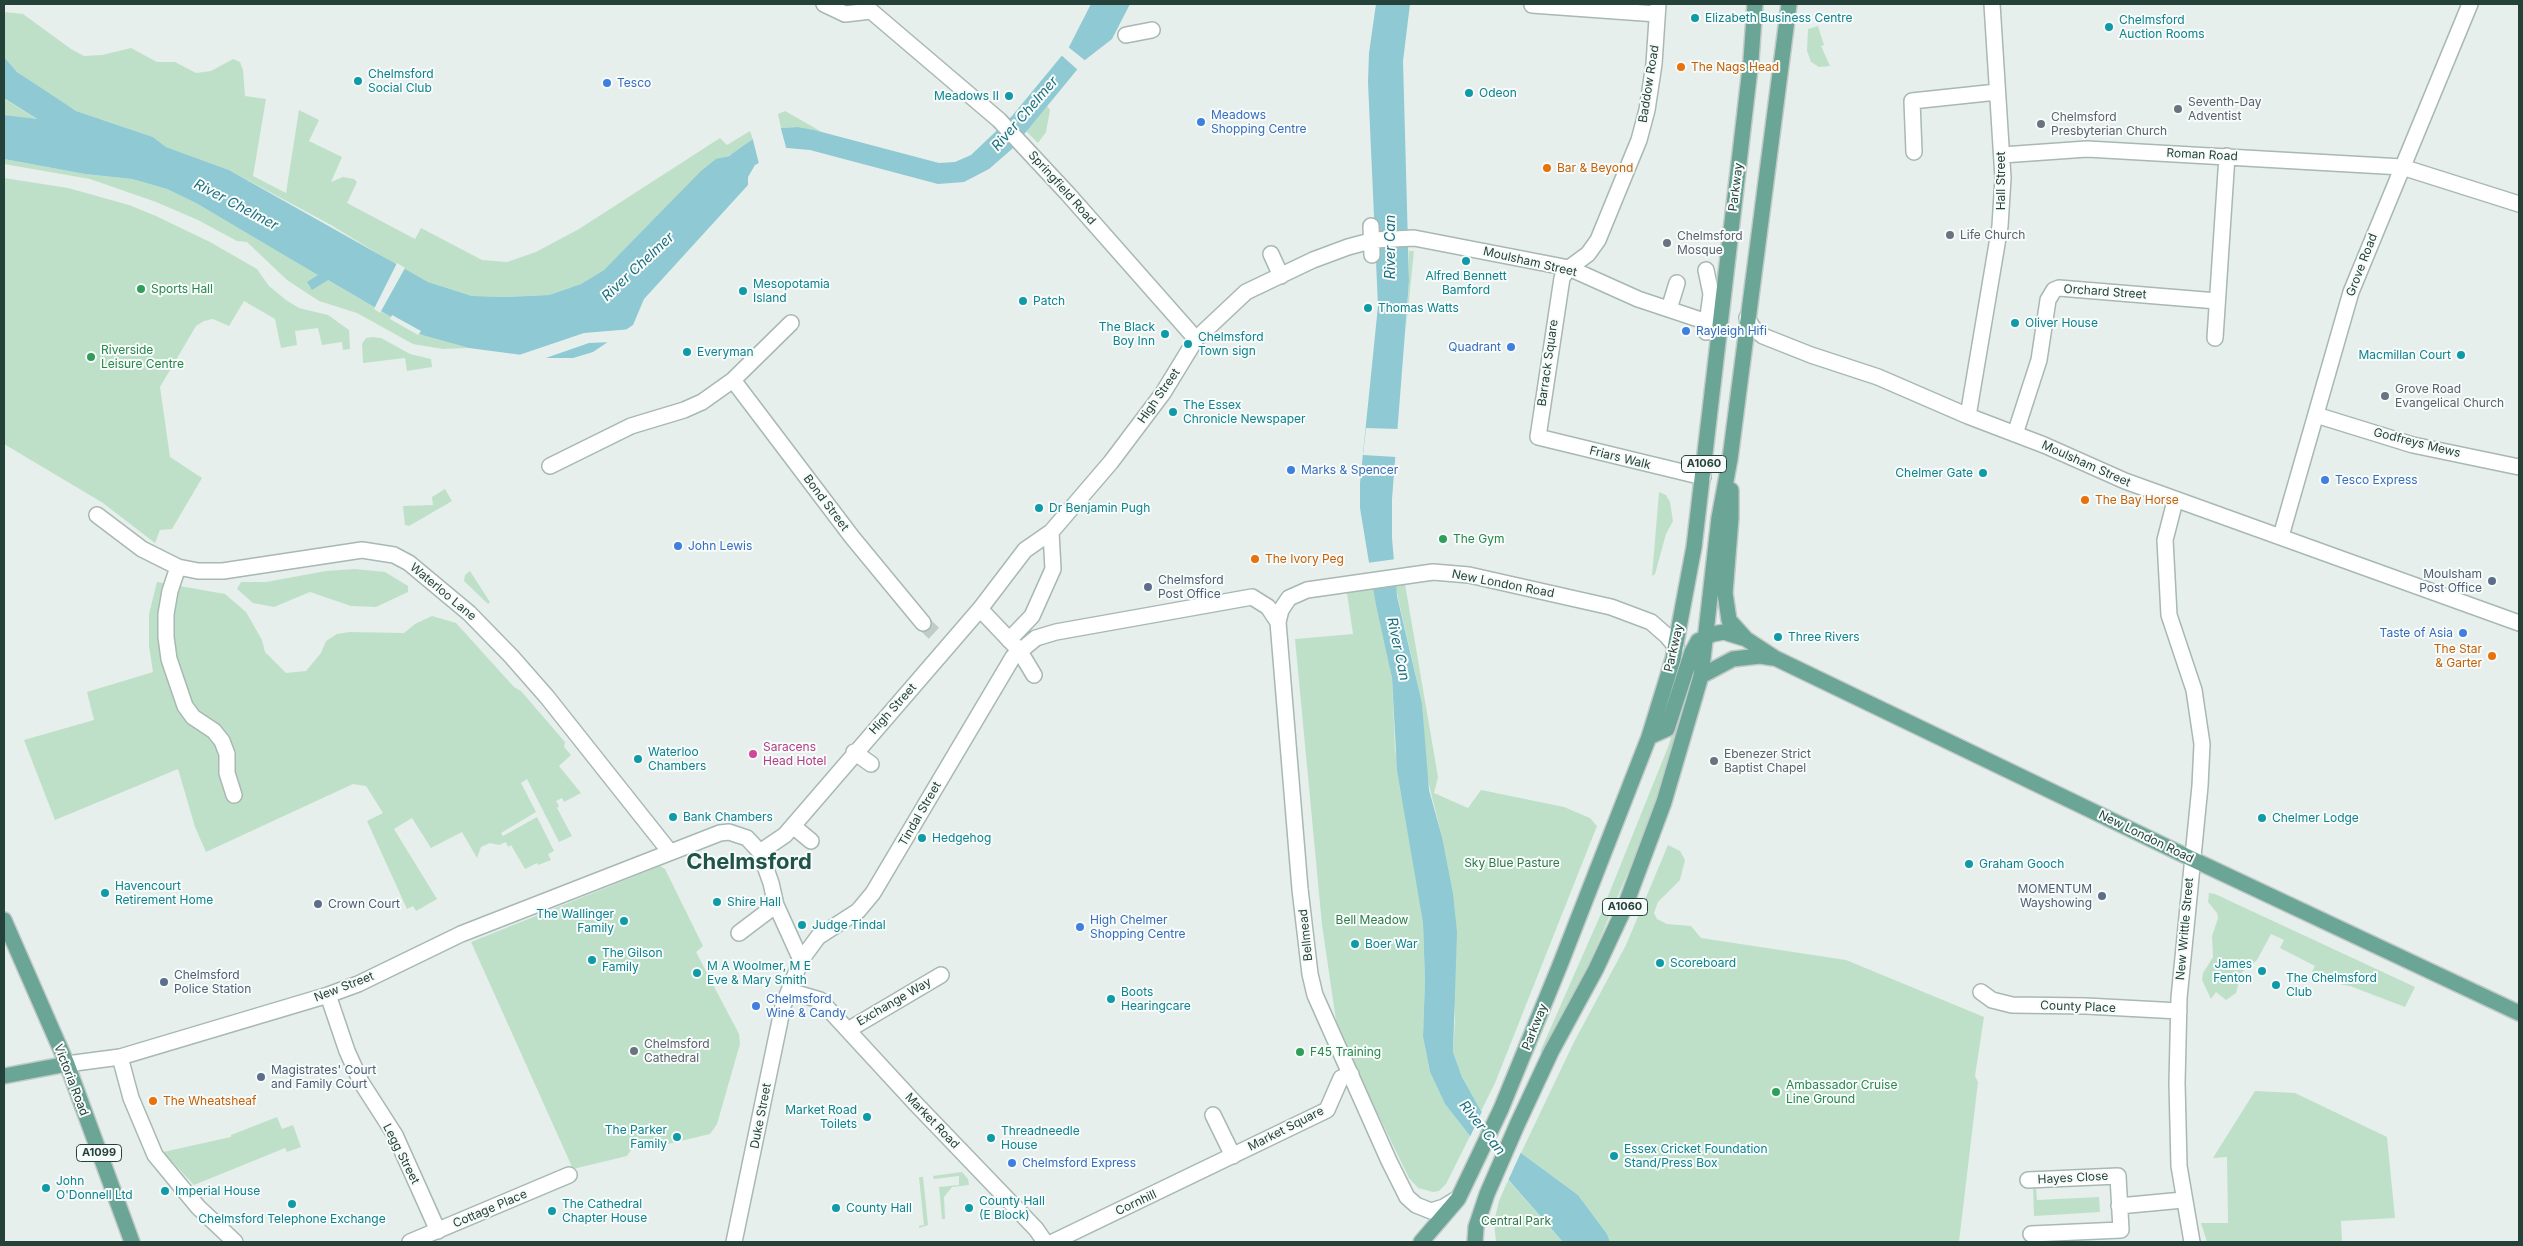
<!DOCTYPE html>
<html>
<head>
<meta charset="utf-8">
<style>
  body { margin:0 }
  #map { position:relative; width:2523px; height:1246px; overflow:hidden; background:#e6efeb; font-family:Inter,sans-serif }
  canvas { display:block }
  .frame { position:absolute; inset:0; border:5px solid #24423a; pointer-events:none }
</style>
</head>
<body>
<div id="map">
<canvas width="2523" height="1246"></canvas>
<div class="frame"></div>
</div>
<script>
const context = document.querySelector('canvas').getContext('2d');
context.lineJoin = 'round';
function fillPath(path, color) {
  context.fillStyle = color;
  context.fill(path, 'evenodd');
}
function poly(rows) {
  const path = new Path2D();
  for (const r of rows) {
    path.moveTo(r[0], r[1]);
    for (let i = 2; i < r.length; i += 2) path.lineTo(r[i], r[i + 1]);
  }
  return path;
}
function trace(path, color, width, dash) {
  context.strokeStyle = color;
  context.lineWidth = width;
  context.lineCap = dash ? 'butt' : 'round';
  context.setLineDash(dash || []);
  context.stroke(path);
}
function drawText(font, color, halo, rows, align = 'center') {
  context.font = font + ' Inter,sans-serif';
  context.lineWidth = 4;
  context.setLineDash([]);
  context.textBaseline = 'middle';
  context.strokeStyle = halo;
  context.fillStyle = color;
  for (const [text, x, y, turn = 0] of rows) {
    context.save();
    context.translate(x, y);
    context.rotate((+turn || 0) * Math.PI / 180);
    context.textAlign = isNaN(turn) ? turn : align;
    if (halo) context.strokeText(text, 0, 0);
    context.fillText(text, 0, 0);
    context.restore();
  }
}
const green = poly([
  [4,12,23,14,71,49,84,56,102,55,131,48,157,62,175,62,196,73,211,71,233,59,240,62,243,70,245,96,266,99,253,176,286,193,299,110,319,120,309,141,342,157,331,182,343,177,354,179,357,182,347,203,415,239,421,228,482,260,507,262,536,252,579,229,720,138,727,145,750,131,753,139,736,153,716,160,604,270,581,284,549,295,506,297,472,296,428,282,403,269,331,225,229,170,166,147,153,137,76,111,53,97,17,72,4,57],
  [1818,26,1824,45,1821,46,1830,66,1819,67,1811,62,1807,51,1808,29],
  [4,98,11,103,38,120,4,115],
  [1047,106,1050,110,1046,132,1038,143,1026,131],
  [785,111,822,132,798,127,781,128,778,114],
  [4,159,85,174,132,179,167,189,196,203,422,335,469,348,443,349,413,344,357,313,319,301,287,280,247,242,237,241,198,220,156,202,90,179,4,164],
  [4,178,68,188,129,205,156,216,210,242,257,269,269,286,286,300,299,308,328,315,349,330,350,349,343,350,342,342,322,345,318,328,295,331,297,345,281,348,275,319,244,301,229,326,213,319,204,321,196,326,160,387,170,457,202,478,172,529,160,530,155,543,103,503,4,444],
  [1409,251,1414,251,1406,329,1409,281],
  [373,337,381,338,410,354,431,359,432,367,407,371,405,358,363,363,362,344,366,338],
  [445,489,452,501,409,526,405,525,403,506,433,505,432,497],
  [1659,492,1666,495,1670,502,1673,521,1666,534,1655,574,1652,576],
  [355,569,385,572,408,586,408,592,376,607,351,606,310,592,274,607,253,603,237,589,241,582,266,582,326,571],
  [470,571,490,602,488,604,464,581,465,575],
  [157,582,225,594,246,612,262,640,265,652,286,673,306,671,321,653,326,641,337,634,350,632,404,633,415,624,432,616,456,623,514,687,521,691,565,742,564,747,571,755,559,766,581,793,564,802,562,798,556,801,559,806,557,808,572,836,559,842,527,779,521,783,536,812,501,833,503,836,537,817,554,851,548,854,551,860,538,865,537,863,525,869,511,845,508,847,506,842,499,845,490,843,481,847,477,858,462,832,431,848,412,818,394,829,437,899,416,911,413,906,407,909,367,821,383,813,366,786,353,784,206,852,195,827,178,769,55,820,24,740,94,720,87,692,153,672,149,646,149,614],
  [1405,584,1438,777,1434,793,1468,808,1481,790,1564,807,1590,818,1597,826,1495,1083,1481,1111,1462,1077,1453,1052,1455,1020,1445,858,1442,837,1427,777,1422,703,1395,585],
  [1374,588,1392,678,1395,749,1423,923,1425,980,1423,1037,1430,1072,1445,1104,1470,1136,1446,1184,1439,1191,1433,1192,1418,1188,1409,1178,1354,1065,1336,1020,1322,925,1295,639,1353,634,1347,593],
  [1692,672,1694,672,1664,780,1639,846,1588,967,1542,1053,1540,1052,1600,916,1668,747],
  [1668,845,1680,851,1685,860,1680,880,1658,902,1654,913,1657,919,1667,924,1691,926,1701,938,1846,960,1984,1017,1975,1076,1978,1082,1959,1242,1610,1242,1607,1234,1578,1195,1521,1153,1574,1042,1626,945],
  [660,866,665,869,703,946,696,952,739,1034,740,1044,717,1124,710,1134,647,1149,640,1144,633,1147,627,1156,573,1169,471,942],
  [2209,893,2215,894,2415,987,2405,1007,2350,986,2317,980,2311,974,2315,966,2280,948,2284,940,2271,934,2257,960,2241,973,2236,993,2226,1000,2216,992,2211,999,2202,980,2203,973,2213,957,2212,936,2218,918,2217,913,2208,902],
  [2255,1091,2295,1093,2387,1137,2395,1218,2341,1221,2342,1242,2207,1242,2201,1223,2228,1223,2227,1157,2213,1158],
  [277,1117,282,1129,293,1125,301,1147,287,1152,285,1148,194,1185,163,1152,231,1137,231,1135],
  [962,1172,968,1179,969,1185,952,1187,944,1197,945,1219,942,1219,939,1187,959,1185,959,1176,934,1179,933,1176],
  [923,1177,928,1225,919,1228,919,1226,924,1225,919,1177],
  [1508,1180,1563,1242,1496,1242,1494,1222,1499,1201],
  [2033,1186,2036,1186,2037,1200,2099,1197,2100,1212,2034,1216]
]);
const water = poly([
  [1091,4,1130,4,1112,39,1085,60,1012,149,989,169,964,182,938,184,810,150,787,148,755,165,748,177,748,185,644,299,633,325,593,352,573,358,545,358,469,348,422,335,328,280,312,290,307,282,318,275,196,203,167,189,132,179,85,174,4,159,4,115,37,119,4,98,4,57,17,72,76,111,153,137,166,147,229,170,428,282,472,296,506,297,549,295,581,284,604,270,701,171,716,159,729,156,753,139,781,128,798,127,814,130,939,163,955,162,971,155,1012,116,1069,47],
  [1376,4,1410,4,1403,61,1409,281,1392,499,1392,538,1397,596,1422,703,1429,790,1442,837,1453,894,1457,932,1453,1052,1462,1077,1481,1111,1521,1153,1578,1195,1607,1234,1610,1242,1563,1242,1470,1136,1445,1104,1430,1072,1423,1037,1425,980,1423,923,1397,770,1392,678,1376,605,1360,508,1360,483,1378,306,1368,82,1369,53]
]);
const pier = poly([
  [1067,46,1087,62,1079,71,1060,54],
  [780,125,787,151,759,164,752,136],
  [397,263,405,268,380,313,374,309],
  [392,315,421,331,418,335,390,319],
  [632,329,613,342,589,343,540,360,522,358,519,355,584,333],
  [1366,428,1399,429,1396,457,1363,455],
  [1396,559,1397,585,1371,589,1367,563],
  [1483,1109,1522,1150,1507,1183,1469,1139]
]);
const minorTunnel = poly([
  [923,623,939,638]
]);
const minor = poly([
  [824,4,845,14,871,11,999,120,1068,194,1196,339],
  [1658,4,1654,64,1647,110,1639,140,1598,240,1588,254,1569,268,1562,278,1538,437,1703,477],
  [1532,5,1657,14],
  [1126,35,1152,30],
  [1914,152,1912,101,1997,92],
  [2002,155,2087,149,2402,167,2519,204],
  [1371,226,1372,255],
  [1271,254,1281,276],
  [1669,309,1677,283],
  [1747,318,1753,328,1763,336,1811,355,1878,377,1968,416,2044,445,2125,481,2519,623],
  [1706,332,1711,294,1706,270],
  [2215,338,2227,156],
  [733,380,852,537,923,623],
  [2316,415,2413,445,2519,467],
  [1968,416,2000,226,2003,178,1992,4],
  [2015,434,2039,360,2048,300,2054,290,2059,288,2217,301],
  [550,466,631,426,684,410,702,402,733,380,791,323],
  [2175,501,2165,540,2169,615,2194,690,2202,744,2200,786,2179,998,2177,1083,2179,1166,2192,1242],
  [97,515,142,549,178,567,198,571,223,571,362,550,394,555,409,563,469,613,511,656,547,697,670,852],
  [2281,536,2351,292,2470,4],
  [178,567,170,591,166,614,166,637,169,659,185,706,193,717,214,731,222,741,227,754,227,773,234,795],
  [980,609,1019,650,1034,675],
  [1009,640,1032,616,1053,569,1051,532],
  [854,752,871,764],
  [793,826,811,841],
  [760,852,785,835,980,609,1025,550,1051,532,1111,462,1163,393,1196,339,1246,292,1313,260,1348,247,1374,240,1414,238,1569,268,1638,299,1707,322],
  [739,933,776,905],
  [789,991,820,1000,915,1103,1036,1229,1045,1242],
  [1981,992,1992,1000,2012,1005,2086,1006,2179,1011],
  [328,995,347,1051,361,1082,395,1135,438,1231],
  [848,1030,941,975],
  [120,1057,131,1098,155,1155,198,1207,235,1242],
  [67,1064,120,1057,328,995,358,984,461,934,720,833,729,832,747,838,760,852,771,883,776,905,801,960],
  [1213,1115,1233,1156],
  [2028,1180,2118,1176,2121,1230,2031,1234],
  [1457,1199,1444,1207,1431,1211,1416,1205,1407,1197,1389,1161,1315,995,1310,974,1300,889,1278,622,1281,610,1289,598,1307,590,1433,572,1469,575,1611,607,1651,622,1667,636,1676,647],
  [2119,1206,2183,1200],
  [410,1242,569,1175],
  [734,1242,783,1006,801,960,818,937,858,911,873,893,1013,657,1036,638,1056,632,1252,597,1268,607,1278,622],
  [1053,1242,1327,1110,1341,1078,1351,1074]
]);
const major = poly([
  [1731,490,1731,518,1725,593,1729,620,1746,639,1775,658,2192,859,2519,1013],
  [1701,676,1733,659,1760,656,1773,658],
  [1649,737,1667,729,1692,652,1698,641,1713,634,1724,632,1743,638],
  [4,920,67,1064,132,1242],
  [4,1076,67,1064],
  [1421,1242,1458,1199,1501,1109,1560,965,1649,737,1673,659,1694,547,1751,60,1755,4],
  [1475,1242,1476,1227,1487,1194,1517,1125,1551,1052,1596,969,1624,909,1664,802,1701,676,1719,518,1730,459,1789,4]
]);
const markers = [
  [1695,18,5,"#0f9aa8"],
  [2109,27,5,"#0f9aa8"],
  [1681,67,5,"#e8710a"],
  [358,81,5,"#0f9aa8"],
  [607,83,5,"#3f7fe0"],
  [1469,93,5,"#0f9aa8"],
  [1009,96,5,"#0f9aa8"],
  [2178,109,5,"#6b7280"],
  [1201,122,5,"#3f7fe0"],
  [2041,124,5,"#6b7280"],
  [1547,168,5,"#e8710a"],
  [1950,235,5,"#6b7280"],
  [1667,243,5,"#6b7280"],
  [1466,261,5,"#0f9aa8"],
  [141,289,5,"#2e9e5b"],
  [743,291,5,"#0f9aa8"],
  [1023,301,5,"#0f9aa8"],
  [1368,308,5,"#0f9aa8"],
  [2015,323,5,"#0f9aa8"],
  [1686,331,5,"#3f7fe0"],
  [1165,334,5,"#0f9aa8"],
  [1188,344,5,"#0f9aa8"],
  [1511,347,5,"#3f7fe0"],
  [687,352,5,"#0f9aa8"],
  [2461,355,5,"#0f9aa8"],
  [91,357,5,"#2e9e5b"],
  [2385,396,5,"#6b7280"],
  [1173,412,5,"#0f9aa8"],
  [1291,470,5,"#3f7fe0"],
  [1983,473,5,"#0f9aa8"],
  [2325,480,5,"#3f7fe0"],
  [2085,500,5,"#e8710a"],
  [1039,508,5,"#0f9aa8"],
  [1443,539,5,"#2e9e5b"],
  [678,546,5,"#3f7fe0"],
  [1255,559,5,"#e8710a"],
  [2492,581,5,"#5c6f8a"],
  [1148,587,5,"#5c6f8a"],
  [2463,633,5,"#3f7fe0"],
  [1778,637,5,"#0f9aa8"],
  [2492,656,5,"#e8710a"],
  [753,754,5,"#d1479c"],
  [638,759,5,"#0f9aa8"],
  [1714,761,5,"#6b7280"],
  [673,817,5,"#0f9aa8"],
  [2262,818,5,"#0f9aa8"],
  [922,838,5,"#0f9aa8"],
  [1969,864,5,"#0f9aa8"],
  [105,893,5,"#0f9aa8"],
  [2102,896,5,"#5c6f8a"],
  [717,902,5,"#0f9aa8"],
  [318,904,5,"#5c6f8a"],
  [624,921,5,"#0f9aa8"],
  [802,925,5,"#0f9aa8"],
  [1080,927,5,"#3f7fe0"],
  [1355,944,5,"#0f9aa8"],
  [592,960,5,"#0f9aa8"],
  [1660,963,5,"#0f9aa8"],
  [2262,971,5,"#0f9aa8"],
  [697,973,5,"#0f9aa8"],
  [164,982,5,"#5c6f8a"],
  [2276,985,5,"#0f9aa8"],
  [1111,999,5,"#0f9aa8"],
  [756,1006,5,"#3f7fe0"],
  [634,1051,5,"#6b7280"],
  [1300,1052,5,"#2e9e5b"],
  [261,1077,5,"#5c6f8a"],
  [1776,1092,5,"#2e9e5b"],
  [153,1101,5,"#e8710a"],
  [867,1117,5,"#0f9aa8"],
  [677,1137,5,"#0f9aa8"],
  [991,1138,5,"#0f9aa8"],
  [1614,1156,5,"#0f9aa8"],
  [1012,1163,5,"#3f7fe0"],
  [46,1188,5,"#0f9aa8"],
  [165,1191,5,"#0f9aa8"],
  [292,1204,5,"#0f9aa8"],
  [836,1208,5,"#0f9aa8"],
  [969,1208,5,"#0f9aa8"],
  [552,1211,5,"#0f9aa8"]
];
const shields = [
  [1704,464,45],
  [1625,907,45],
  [99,1153,45]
];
const shieldNames = [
  ["A1060",1704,464],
  ["A1060",1625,907],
  ["A1099",99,1153]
];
const cultureNames = [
  ["Elizabeth Business Centre",1705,18],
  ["Chelmsford",2119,20],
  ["Auction Rooms",2119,34],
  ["Chelmsford",368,74],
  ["Social Club",368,88],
  ["Odeon",1479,93],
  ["Meadows II",999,96,"right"],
  ["Alfred Bennett",1466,276,"center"],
  ["Bamford",1466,290,"center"],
  ["Mesopotamia",753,284],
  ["Island",753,298],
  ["Patch",1033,301],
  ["Thomas Watts",1378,308],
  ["Oliver House",2025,323],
  ["The Black",1155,327,"right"],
  ["Boy Inn",1155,341,"right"],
  ["Chelmsford",1198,337],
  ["Town sign",1198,351],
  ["Everyman",697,352],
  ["Macmillan Court",2451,355,"right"],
  ["The Essex",1183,405],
  ["Chronicle Newspaper",1183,419],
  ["Chelmer Gate",1973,473,"right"],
  ["Dr Benjamin Pugh",1049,508],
  ["Three Rivers",1788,637],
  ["Waterloo",648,752],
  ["Chambers",648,766],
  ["Bank Chambers",683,817],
  ["Chelmer Lodge",2272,818],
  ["Hedgehog",932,838],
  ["Graham Gooch",1979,864],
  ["Havencourt",115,886],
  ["Retirement Home",115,900],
  ["Shire Hall",727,902],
  ["The Wallinger",614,914,"right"],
  ["Family",614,928,"right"],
  ["Judge Tindal",812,925],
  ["Boer War",1365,944],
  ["The Gilson",602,953],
  ["Family",602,967],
  ["Scoreboard",1670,963],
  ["James",2252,964,"right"],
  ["Fenton",2252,978,"right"],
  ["M A Woolmer, M E",707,966],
  ["Eve & Mary Smith",707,980],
  ["The Chelmsford",2286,978],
  ["Club",2286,992],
  ["Boots",1121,992],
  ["Hearingcare",1121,1006],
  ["Market Road",857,1110,"right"],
  ["Toilets",857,1124,"right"],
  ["The Parker",667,1130,"right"],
  ["Family",667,1144,"right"],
  ["Threadneedle",1001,1131],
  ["House",1001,1145],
  ["Essex Cricket Foundation",1624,1149],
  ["Stand/Press Box",1624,1163],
  ["John",56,1181],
  ["O'Donnell Ltd",56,1195],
  ["Imperial House",175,1191],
  ["County Hall",979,1201],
  ["(E Block)",979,1215],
  ["The Cathedral",562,1204],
  ["Chapter House",562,1218],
  ["County Hall",846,1208],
  ["Chelmsford Telephone Exchange",292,1219,"center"]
];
const foodNames = [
  ["The Nags Head",1691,67],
  ["Bar & Beyond",1557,168],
  ["The Bay Horse",2095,500],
  ["The Ivory Peg",1265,559],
  ["The Star",2482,649,"right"],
  ["& Garter",2482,663,"right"],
  ["The Wheatsheaf",163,1101]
];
const shopNames = [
  ["Tesco",617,83],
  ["Meadows",1211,115],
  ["Shopping Centre",1211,129],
  ["Rayleigh Hifi",1696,331],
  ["Quadrant",1501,347,"right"],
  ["Marks & Spencer",1301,470],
  ["Tesco Express",2335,480],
  ["John Lewis",688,546],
  ["Taste of Asia",2453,633,"right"],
  ["High Chelmer",1090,920],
  ["Shopping Centre",1090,934],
  ["Chelmsford",766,999],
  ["Wine & Candy",766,1013],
  ["Chelmsford Express",1022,1163]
];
const streetNames = [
  ["Baddow Road",1649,84,-81],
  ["Roman Road",2202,155,3],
  ["Hall Street",2001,181,-90],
  ["Parkway",1736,187,-83],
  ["Springfield Road",1062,188,48],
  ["Moulsham Street",1530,262,13],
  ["Grove Road",2362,265,-69],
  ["Orchard Street",2105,292,4],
  ["Barrack Square",1548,363,-82],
  ["High Street",1159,396,-55],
  ["Godfreys Mews",2417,443,14],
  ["Friars Walk",1620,458,14],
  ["Moulsham Street",2086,464,24],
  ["Bond Street",826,503,53],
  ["New London Road",1503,584,11],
  ["Waterloo Lane",443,592,40],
  ["Parkway",1674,648,-77],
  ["High Street",893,709,-48],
  ["Tindal Street",920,814,-60],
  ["New London Road",2146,837,26],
  ["New Writtle Street",2185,929,-85],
  ["Bellmead",1306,935,-96],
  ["New Street",344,987,-21],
  ["Exchange Way",894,1002,-30],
  ["County Place",2078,1007,2],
  ["Parkway",1535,1027,-68],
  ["Victoria Road",71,1080,69],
  ["Duke Street",761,1116,-79],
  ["Market Road",932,1121,46],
  ["Market Square",1286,1129,-27],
  ["Legg Street",401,1154,63],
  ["Hayes Close",2073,1178,-3],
  ["Cornhill",1136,1203,-25],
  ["Cottage Place",490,1209,-23]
];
const worshipNames = [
  ["Seventh-Day",2188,102],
  ["Adventist",2188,116],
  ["Chelmsford",2051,117],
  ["Presbyterian Church",2051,131],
  ["Life Church",1960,235],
  ["Chelmsford",1677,236],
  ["Mosque",1677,250],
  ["Grove Road",2395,389],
  ["Evangelical Church",2395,403],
  ["Ebenezer Strict",1724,754],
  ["Baptist Chapel",1724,768],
  ["Chelmsford",644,1044],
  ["Cathedral",644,1058]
];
const leisureNames = [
  ["Sports Hall",151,289],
  ["Riverside",101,350],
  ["Leisure Centre",101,364],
  ["The Gym",1453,539],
  ["F45 Training",1310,1052],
  ["Ambassador Cruise",1786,1085],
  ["Line Ground",1786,1099]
];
const serviceNames = [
  ["Moulsham",2482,574,"right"],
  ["Post Office",2482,588,"right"],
  ["Chelmsford",1158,580],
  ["Post Office",1158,594],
  ["MOMENTUM",2092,889,"right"],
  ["Wayshowing",2092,903,"right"],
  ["Crown Court",328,904],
  ["Chelmsford",174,975],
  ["Police Station",174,989],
  ["Magistrates' Court",271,1070],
  ["and Family Court",271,1084]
];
const hotelNames = [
  ["Saracens",763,747],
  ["Head Hotel",763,761]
];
const parkNames = [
  ["Sky Blue Pasture",1512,863],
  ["Bell Meadow",1372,920],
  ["Central Park",1516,1221]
];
const waterNames = [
  ["River Chelmer",1025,114,-49],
  ["River Chelmer",236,205,28],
  ["River Can",1391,247,-90],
  ["River Chelmer",638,267,-43],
  ["River Can",1398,649,78],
  ["River Can",1482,1128,52]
];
const townNames = [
  ["Chelmsford",749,862]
];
fillPath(green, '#bfe0c8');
fillPath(water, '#8ec9d4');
fillPath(pier, '#e6efeb');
trace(minorTunnel, '#bfccc8', 15, [15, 8]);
trace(minor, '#a8b8b2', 18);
trace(major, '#c2cac8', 18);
trace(minor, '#fff', 15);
trace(major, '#6aa596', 15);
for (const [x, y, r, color] of markers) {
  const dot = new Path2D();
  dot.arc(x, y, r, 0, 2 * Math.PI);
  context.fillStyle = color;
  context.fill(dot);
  trace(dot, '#f7fbf9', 2);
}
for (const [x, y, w] of shields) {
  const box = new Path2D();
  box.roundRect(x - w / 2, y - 8.5, w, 17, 4);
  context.fillStyle = '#f7fbf9';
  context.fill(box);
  trace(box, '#24423a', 1);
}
drawText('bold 11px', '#24423a', null, shieldNames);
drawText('12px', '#0d838f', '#f7fbf9', cultureNames, 'left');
drawText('12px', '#c56008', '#f7fbf9', foodNames, 'left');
drawText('12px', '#366cbe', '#f7fbf9', shopNames, 'left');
drawText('12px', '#24423a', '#f7fbf9', streetNames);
drawText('12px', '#5b616d', '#f7fbf9', worshipNames, 'left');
drawText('12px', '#27864d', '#f7fbf9', leisureNames, 'left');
drawText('12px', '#4e5e75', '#f7fbf9', serviceNames, 'left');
drawText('12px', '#b23c85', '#f7fbf9', hotelNames, 'left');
drawText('12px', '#2d7a4b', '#f7fbf9', parkNames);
drawText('italic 14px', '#1c6f80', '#f7fbf9', waterNames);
drawText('bold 22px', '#1f5548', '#f7fbf9', townNames);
</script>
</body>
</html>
